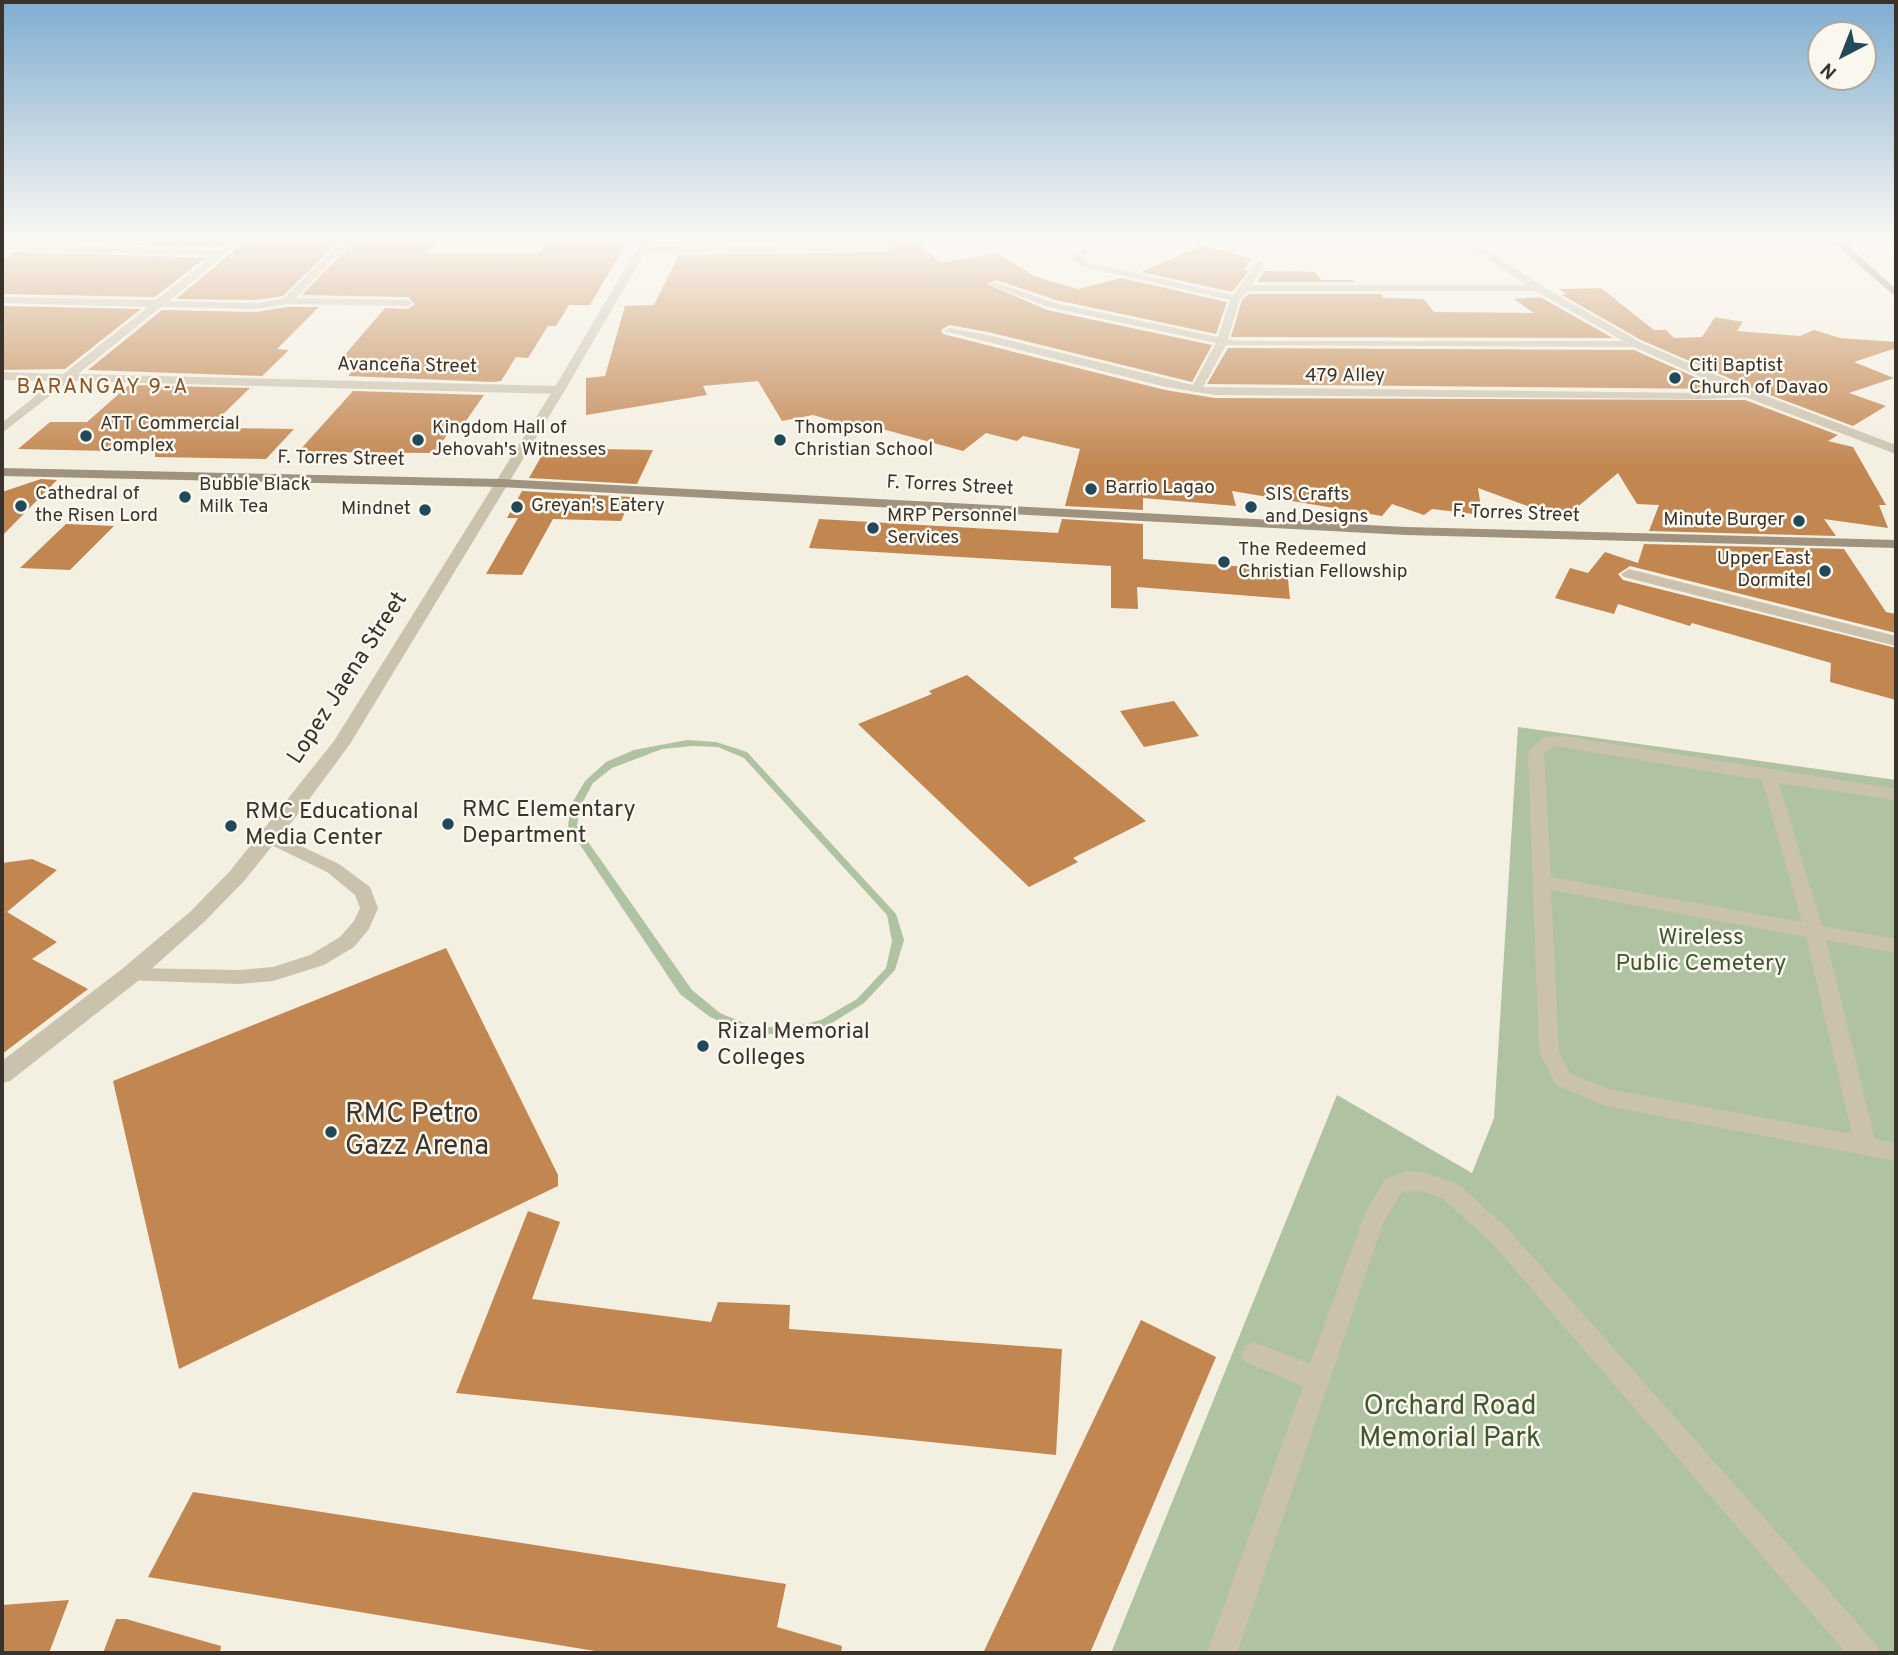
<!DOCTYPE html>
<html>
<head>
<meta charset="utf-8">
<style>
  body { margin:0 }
  #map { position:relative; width:1898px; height:1655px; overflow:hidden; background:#f3efe1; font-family:Overpass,sans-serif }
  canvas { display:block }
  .frame { position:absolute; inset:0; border:4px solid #3a332b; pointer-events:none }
  .north { position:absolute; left:1807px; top:21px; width:70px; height:70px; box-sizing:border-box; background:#faf7ee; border:2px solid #ada9a0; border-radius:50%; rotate:222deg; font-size:19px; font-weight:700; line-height:28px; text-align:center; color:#3a332b }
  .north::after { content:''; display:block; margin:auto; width:24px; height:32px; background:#22495a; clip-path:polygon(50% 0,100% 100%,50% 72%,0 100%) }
</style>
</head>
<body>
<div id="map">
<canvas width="1898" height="1655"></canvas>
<div class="frame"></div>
<div class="north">N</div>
</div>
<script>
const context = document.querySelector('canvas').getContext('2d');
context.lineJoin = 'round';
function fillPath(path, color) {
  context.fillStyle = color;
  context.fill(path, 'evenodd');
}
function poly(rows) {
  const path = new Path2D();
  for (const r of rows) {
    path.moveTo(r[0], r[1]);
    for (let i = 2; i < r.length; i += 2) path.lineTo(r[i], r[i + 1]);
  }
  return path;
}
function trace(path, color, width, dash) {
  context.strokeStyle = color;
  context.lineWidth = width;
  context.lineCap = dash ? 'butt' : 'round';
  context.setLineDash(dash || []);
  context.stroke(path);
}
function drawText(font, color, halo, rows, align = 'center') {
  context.font = font + ' Overpass,sans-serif';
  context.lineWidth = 5;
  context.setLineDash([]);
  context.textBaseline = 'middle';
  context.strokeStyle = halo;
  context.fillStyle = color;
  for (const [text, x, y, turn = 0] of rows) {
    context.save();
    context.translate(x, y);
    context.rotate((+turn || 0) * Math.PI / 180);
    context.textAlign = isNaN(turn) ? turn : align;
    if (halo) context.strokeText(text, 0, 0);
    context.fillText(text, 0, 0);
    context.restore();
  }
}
const green = poly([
  [1518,727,1896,780,1896,1653,1111,1653,1337,1095,1472,1173,1494,1118],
  [687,740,716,742,747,752,896,914,904,940,895,970,864,1003,827,1026,786,1034,750,1034,710,1017,680,994,568,827,571,805,585,781,606,762,634,750],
  [693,746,718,747,744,758,887,915,892,941,886,968,857,999,821,1020,788,1028,751,1026,720,1013,692,990,577,826,580,807,593,783,612,768,662,749]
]);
const building = poly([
  [41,237,167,237,231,238,219,247,33,241],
  [304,237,343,237,283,296,256,300,176,299,249,238,301,239],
  [358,237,442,238,427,253,511,254,539,253,555,237,630,237,590,305,569,305,556,326,548,326,528,358,516,357,501,381,493,382,348,376,359,364,337,364,385,308,408,309,415,304,408,297,302,295],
  [687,237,837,237,838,241,911,237,941,263,996,253,1036,277,1078,289,1121,278,1227,302,1216,334,1056,300,996,280,987,284,1047,310,1212,345,1192,382,988,332,949,325,941,330,943,334,1165,390,1215,398,1745,400,1838,435,1828,441,1853,447,1886,505,1879,505,1888,528,1824,519,1836,536,1649,531,1659,505,1637,504,1618,473,1563,519,1478,488,1482,515,1432,509,1424,515,1392,504,1382,516,1232,491,1236,506,1143,498,1143,510,1065,506,1080,449,1023,436,1017,441,986,433,963,451,864,424,858,428,813,415,782,421,758,381,703,386,707,395,586,415,586,378,605,376,625,306,654,305,679,255,885,252,890,247,882,241,684,244],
  [1203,245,1252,259,1244,270,1249,271,1232,292,1141,272],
  [16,252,205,258,155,297,2,294,2,261],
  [1264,271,1315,272,1321,280,1353,280,1355,282,1257,282],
  [1601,288,1654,330,1666,330,1674,338,1702,337,1715,317,1743,322,1737,331,1800,336,1814,330,1840,338,1896,342,1896,348,1854,362,1894,378,1849,393,1886,406,1853,426,1754,389,1641,340,1562,295,1566,294,1559,289],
  [1249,294,1381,294,1383,298,1424,299,1434,312,1534,313,1514,299,1540,297,1613,338,1231,337,1242,300],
  [2,306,141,309,65,369,2,370],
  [287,307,319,307,277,349,289,350,262,376,88,370,162,310,256,312],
  [1228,348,1634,350,1722,389,1207,384],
  [129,385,250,388,213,424,232,424,229,428,294,429,266,459,155,457,155,452,18,449,50,422,87,422],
  [353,391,484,395,463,425,454,425,434,453,298,452],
  [546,448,653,450,637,484,529,478],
  [41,479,57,480,2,536,2,492],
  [522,491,632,497,621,521,553,519,522,575,486,574,518,518,507,518],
  [819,519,1058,533,1062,519,1143,524,1143,559,1287,570,1290,599,1137,587,1138,609,1111,608,1111,566,809,548],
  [66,524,114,526,70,570,20,568],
  [1644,544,1844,549,1886,612,1896,614,1896,633,1630,566,1618,574,1623,580,1896,648,1896,700,1830,682,1831,663,1692,623,1690,626,1618,604,1614,614,1555,598,1570,568,1588,573,1605,552,1638,563],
  [967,675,1146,821,1073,858,1078,862,1029,887,858,724,932,694,929,691],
  [1174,701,1199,736,1144,747,1120,711],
  [32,859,57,870,7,912,57,942,32,959,88,989,2,1054,2,863],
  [446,948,558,1175,558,1186,179,1369,113,1081],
  [528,1211,560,1222,532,1299,711,1322,718,1302,790,1305,789,1329,1062,1349,1056,1455,456,1393],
  [1141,1320,1216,1357,1090,1653,983,1653],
  [193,1492,786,1584,777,1627,842,1646,841,1653,607,1653,148,1577],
  [69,1600,49,1653,2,1653,2,1605],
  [116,1619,126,1619,221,1646,220,1653,103,1653]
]);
const service = poly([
  [456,237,466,237,455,248,449,248,447,246,456,237],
  [531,237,540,237,530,247,525,244,531,237],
  [882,244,887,247,885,249,641,253,636,250,641,247,882,244],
  [1085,248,1090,251,1083,258,1090,263,1233,295,1260,260,1265,263,1252,285,1538,285,1543,288,1538,291,1248,291,1240,299,1228,339,1236,341,1636,341,1641,344,1636,347,1226,345,1203,387,1700,393,1749,391,1755,394,1749,397,1700,399,1215,395,1166,387,944,331,949,328,988,335,1193,385,1216,343,1048,307,990,285,995,282,1055,303,1218,337,1230,300,1084,267,1072,258,1085,248],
  [1563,736,1896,789,1896,800,1779,783,1822,926,1896,939,1896,953,1826,940,1875,1139,1896,1143,1896,1161,1606,1106,1556,1085,1539,1052,1528,752,1544,737,1563,736],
  [1554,746,1762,780,1802,922,1551,877,1544,754,1554,746],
  [1551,890,1806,937,1852,1134,1609,1089,1570,1073,1559,1052,1551,890],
  [269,831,339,864,370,887,378,908,369,929,354,947,324,965,273,981,239,984,123,980,120,975,123,970,130,968,239,970,273,967,310,955,340,937,354,921,360,908,355,895,327,872,263,841,260,837,263,833,269,831],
  [1407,1171,1424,1172,1458,1184,1507,1228,1875,1643,1880,1653,1846,1653,1491,1242,1442,1198,1424,1192,1407,1191,1401,1193,1383,1223,1237,1653,1207,1653,1303,1386,1245,1362,1241,1354,1245,1346,1254,1342,1310,1364,1365,1213,1385,1179,1407,1171]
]);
const minor = poly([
  [236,237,247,237,169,301,256,303,284,298,346,237,356,237,296,298,408,300,413,303,408,306,287,304,256,309,161,307,78,374,559,386,565,390,559,394,69,381,2,433,2,423,54,381,2,380,2,372,63,374,148,307,2,303,2,297,156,300,212,256,2,249,2,243,220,250,236,237],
  [1455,237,1466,237,1542,286,1640,342,1753,391,1896,445,1896,454,1745,397,1632,346,1534,290,1455,237],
  [1629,569,1896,636,1896,646,1624,577,1621,574,1629,569]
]);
const tertiary = poly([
  [644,237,654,237,565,390,350,744,302,809,244,881,205,921,138,981,10,1081,2,1083,2,1061,122,969,191,911,230,871,334,741,553,390,644,237]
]);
const secondary = poly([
  [1827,237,1838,237,1896,289,1896,297,1827,237],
  [2,468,500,479,1406,527,1896,540,1896,548,1406,535,500,487,2,476,2,468]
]);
const markers = [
  [1675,378,7,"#22495a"],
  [86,436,7,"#22495a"],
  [418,440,7,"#22495a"],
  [780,440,7,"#22495a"],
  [1091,489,7,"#22495a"],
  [185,497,7,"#22495a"],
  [21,506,7,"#22495a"],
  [517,507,7,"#22495a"],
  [1251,507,7,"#22495a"],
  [425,510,7,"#22495a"],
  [1799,521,7,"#22495a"],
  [873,528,7,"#22495a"],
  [1224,562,7,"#22495a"],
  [1825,571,7,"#22495a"],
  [448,824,7,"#22495a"],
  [231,826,7,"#22495a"],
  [703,1046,7,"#22495a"],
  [331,1132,7,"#22495a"]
];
const farStreetnames = [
  ["Avanceña Street",407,367,1],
  ["479 Alley",1345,377],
  ["F. Torres Street",341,460,1],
  ["F. Torres Street",950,487,3],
  ["F. Torres Street",1516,515,2]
];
const farPoinames = [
  ["Citi Baptist",1689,367],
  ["Church of Davao",1689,389],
  ["ATT Commercial",100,425],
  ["Complex",100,447],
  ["Kingdom Hall of",432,429],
  ["Jehovah's Witnesses",432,451],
  ["Thompson",794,429],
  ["Christian School",794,451],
  ["Bubble Black",199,486],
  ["Milk Tea",199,508],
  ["Barrio Lagao",1105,489],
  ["Cathedral of",35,495],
  ["the Risen Lord",35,517],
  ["SIS Crafts",1265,496],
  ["and Designs",1265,518],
  ["Greyan's Eatery",531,507],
  ["Mindnet",411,510,"right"],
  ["MRP Personnel",887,517],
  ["Services",887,539],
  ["Minute Burger",1785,521,"right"],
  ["The Redeemed",1238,551],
  ["Christian Fellowship",1238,573],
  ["Upper East",1811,560,"right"],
  ["Dormitel",1811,582,"right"]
];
const farQuarternames = [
  ["BARANGAY 9-A",103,389]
];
const streetNames = [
  ["Lopez Jaena Street",349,679,-57]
];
const poiNames = [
  ["RMC Elementary",462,811],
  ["Department",462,837],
  ["RMC Educational",245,813],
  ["Media Center",245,839],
  ["Rizal Memorial",717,1033],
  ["Colleges",717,1059]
];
const parkNames = [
  ["Wireless",1701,939],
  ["Public Cemetery",1701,965]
];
const nearPoinames = [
  ["RMC Petro",345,1116],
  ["Gazz Arena",345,1148]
];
const nearParknames = [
  ["Orchard Road",1450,1408],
  ["Memorial Park",1450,1440]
];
fillPath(green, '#afc2a1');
fillPath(building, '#c28650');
fillPath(service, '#cbc2ad');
fillPath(minor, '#cbc2ad');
fillPath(tertiary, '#cbc2ad');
fillPath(secondary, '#9f927e');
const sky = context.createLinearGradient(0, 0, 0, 468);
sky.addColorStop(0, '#7fadd1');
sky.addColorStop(0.51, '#faf8f2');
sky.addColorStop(1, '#faf8f200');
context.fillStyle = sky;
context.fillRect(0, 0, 1898, 468);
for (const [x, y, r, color] of markers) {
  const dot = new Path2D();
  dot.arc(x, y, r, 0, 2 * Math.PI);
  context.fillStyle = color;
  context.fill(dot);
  trace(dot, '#faf7ee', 2.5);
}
drawText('19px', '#3a332b', '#faf7ee', farStreetnames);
drawText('19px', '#3a332b', '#faf7ee', farPoinames, 'left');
context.letterSpacing = '2px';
drawText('21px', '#865427', '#faf7ee', farQuarternames);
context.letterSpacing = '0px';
drawText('23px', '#3a332b', '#faf7ee', streetNames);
drawText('23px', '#3a332b', '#faf7ee', poiNames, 'left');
drawText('23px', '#405730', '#faf7ee', parkNames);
drawText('28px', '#3a332b', '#faf7ee', nearPoinames, 'left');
drawText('28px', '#405730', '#faf7ee', nearParknames);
</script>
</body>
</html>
